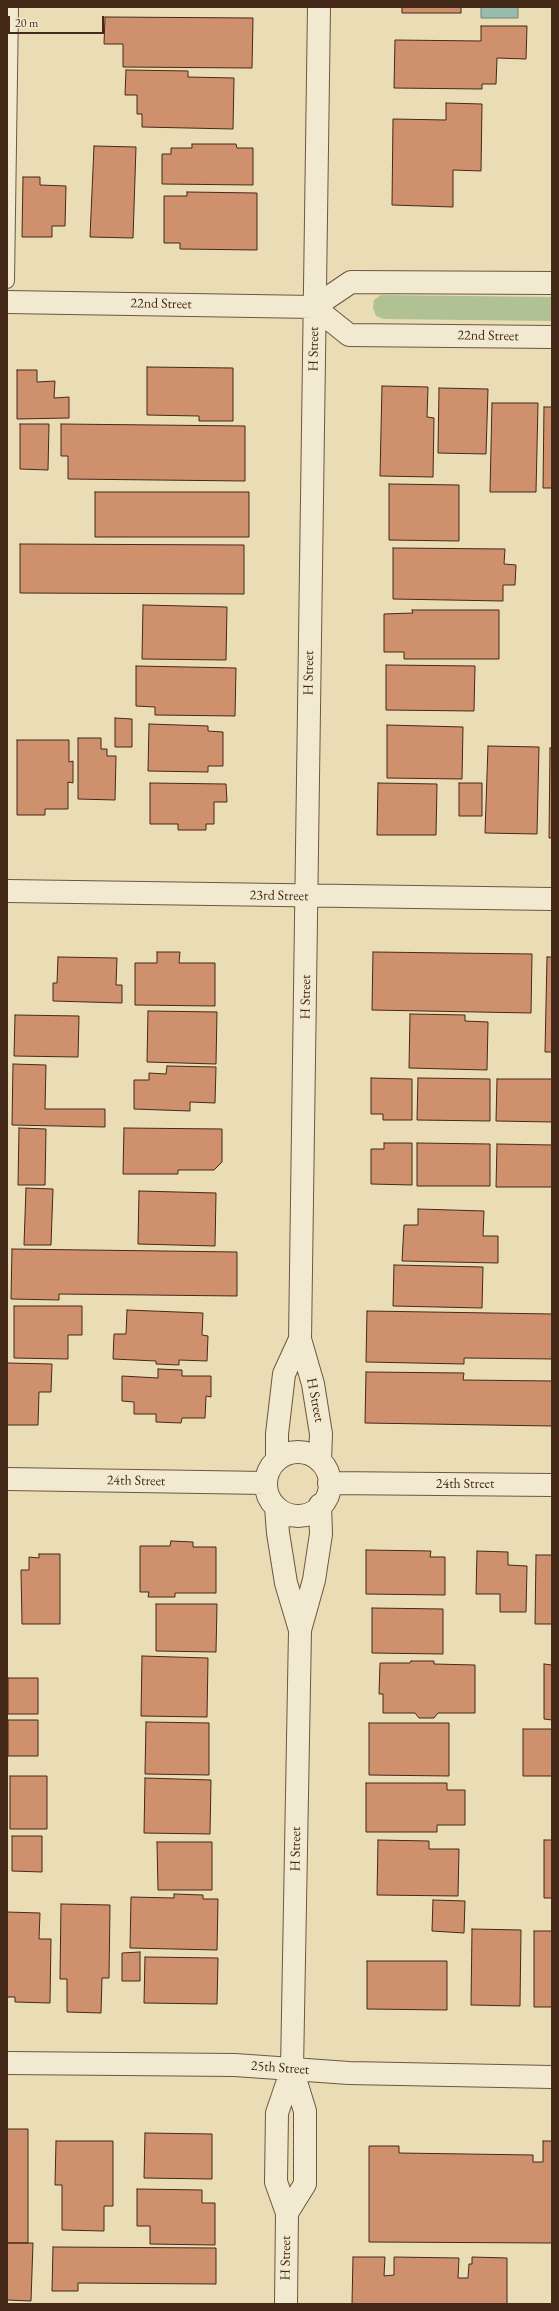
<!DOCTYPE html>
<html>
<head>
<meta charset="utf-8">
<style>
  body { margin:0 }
  #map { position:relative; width:559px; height:2311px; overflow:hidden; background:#eaddb6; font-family:"EB Garamond",serif }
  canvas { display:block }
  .frame { position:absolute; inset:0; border:8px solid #452918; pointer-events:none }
  .scale { position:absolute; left:8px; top:16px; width:96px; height:18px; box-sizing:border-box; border:2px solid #452918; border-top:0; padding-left:5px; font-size:12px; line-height:14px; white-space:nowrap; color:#452918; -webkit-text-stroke:3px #f1e9d0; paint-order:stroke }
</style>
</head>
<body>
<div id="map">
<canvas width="559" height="2311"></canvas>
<div class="frame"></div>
<div class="scale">20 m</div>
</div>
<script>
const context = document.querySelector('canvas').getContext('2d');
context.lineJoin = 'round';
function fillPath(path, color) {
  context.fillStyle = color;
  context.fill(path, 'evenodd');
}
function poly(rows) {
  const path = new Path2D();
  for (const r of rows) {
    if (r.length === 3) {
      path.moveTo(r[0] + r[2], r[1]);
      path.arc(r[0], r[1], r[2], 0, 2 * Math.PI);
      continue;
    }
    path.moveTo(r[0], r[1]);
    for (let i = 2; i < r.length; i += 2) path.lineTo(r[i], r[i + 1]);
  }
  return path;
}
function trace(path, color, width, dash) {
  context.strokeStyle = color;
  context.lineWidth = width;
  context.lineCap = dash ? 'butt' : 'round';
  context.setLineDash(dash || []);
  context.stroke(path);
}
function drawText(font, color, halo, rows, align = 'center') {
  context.font = font + ' "EB Garamond",serif';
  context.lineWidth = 3;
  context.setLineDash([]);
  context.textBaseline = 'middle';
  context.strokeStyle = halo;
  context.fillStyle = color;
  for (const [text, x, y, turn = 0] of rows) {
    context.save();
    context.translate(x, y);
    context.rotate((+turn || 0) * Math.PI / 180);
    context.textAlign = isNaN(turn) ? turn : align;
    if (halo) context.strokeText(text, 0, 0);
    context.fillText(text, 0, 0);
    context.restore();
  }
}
const green = poly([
  [381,295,552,297,552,321,384,319,376,316,373,308,374,300]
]);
const water = poly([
  [481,7,518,7,518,18,481,18,481,7]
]);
const building = poly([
  [402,7,461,7,461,13,402,13,402,7],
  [105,17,253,18,252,68,123,67,123,44,104,44,105,17],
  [481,26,527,26,526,59,497,58,496,84,482,84,482,89,394,88,395,40,481,41,481,26],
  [126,70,188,71,188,77,234,78,233,129,142,127,142,114,137,114,137,95,125,95,126,70],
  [446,103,482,104,481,171,453,170,453,207,392,205,393,119,446,120,446,103],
  [192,144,236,144,237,148,253,148,253,185,162,184,162,154,171,154,171,148,192,148,192,144],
  [94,146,136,147,133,238,90,237,94,146],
  [23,177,40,177,40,185,66,186,65,226,52,226,52,237,22,237,23,177],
  [187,192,257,193,257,250,180,249,180,243,164,243,164,196,187,196,187,192],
  [147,367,233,368,233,421,199,421,199,416,147,415,147,367],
  [17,370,37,370,37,382,55,381,54,398,69,397,69,418,17,419,17,370],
  [382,386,428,387,427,417,434,418,433,477,380,476,382,386],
  [439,388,488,389,486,454,438,453,439,388],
  [492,403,538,403,536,492,490,492,492,403],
  [544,407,552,407,552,488,543,488,544,407],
  [20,424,49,424,48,470,20,469,20,424],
  [61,424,245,426,245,481,68,479,68,456,61,456,61,424],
  [389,484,459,485,459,541,389,540,389,484],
  [95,492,249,492,249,537,95,537,95,492],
  [20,544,244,545,244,594,20,593,20,544],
  [393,548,505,549,504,564,516,565,515,585,503,585,503,601,393,599,393,548],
  [143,605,227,607,226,660,142,659,143,605],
  [412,610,499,610,499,659,404,659,404,652,384,652,384,614,413,613,412,610],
  [386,665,475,666,474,711,386,710,386,665],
  [136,666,236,668,235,716,155,715,155,707,136,706,136,666],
  [115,718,132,719,132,747,115,747,115,718],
  [149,724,208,726,208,731,223,732,223,766,208,766,208,772,148,771,149,724],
  [387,725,463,727,462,779,387,778,387,725],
  [78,738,101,738,101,749,107,749,107,756,116,756,115,800,78,799,78,738],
  [17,740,69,740,69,762,73,761,73,783,68,782,68,809,45,809,45,815,17,815,17,740],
  [488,746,539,747,537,834,485,833,488,746],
  [550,748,552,748,552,838,549,838,550,748],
  [150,783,226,784,227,802,214,802,214,824,206,824,206,830,178,830,178,824,150,824,150,783],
  [378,783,437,784,436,835,377,835,378,783],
  [459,783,482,783,482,816,459,816,459,783],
  [157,952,180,952,179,963,215,963,215,1006,135,1005,135,963,157,963,157,952],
  [373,952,532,954,531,1013,372,1010,373,952],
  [58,957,117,958,116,985,122,985,122,1003,53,1001,53,983,57,983,58,957],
  [547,957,552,957,552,1052,545,1052,547,957],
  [148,1011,217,1012,216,1064,147,1062,148,1011],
  [410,1014,465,1015,465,1021,488,1022,487,1070,409,1068,410,1014],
  [15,1015,79,1016,78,1057,14,1056,15,1015],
  [13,1064,46,1065,45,1109,105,1109,105,1127,12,1125,13,1064],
  [167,1066,216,1067,215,1103,190,1102,190,1111,134,1109,134,1080,149,1080,149,1073,166,1074,167,1066],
  [371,1078,412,1079,412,1120,383,1120,383,1114,371,1114,371,1078],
  [418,1078,490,1079,490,1121,417,1120,418,1078],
  [497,1079,552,1079,552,1122,496,1121,497,1079],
  [19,1128,46,1129,45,1185,18,1185,19,1128],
  [124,1128,222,1129,222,1162,214,1170,178,1170,178,1174,123,1174,124,1128],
  [384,1143,412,1143,412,1185,371,1184,371,1149,384,1149,384,1143],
  [417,1143,490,1144,490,1186,417,1186,417,1143],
  [497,1144,552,1145,552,1187,496,1187,497,1144],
  [26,1188,53,1189,51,1245,24,1245,26,1188],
  [139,1191,216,1193,215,1246,138,1244,139,1191],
  [418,1209,484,1211,483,1236,498,1236,498,1263,402,1261,404,1225,418,1225,418,1209],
  [12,1249,237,1252,237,1296,59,1294,59,1300,11,1299,12,1249],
  [394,1265,483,1267,482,1308,393,1306,394,1265],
  [14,1306,82,1306,82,1335,68,1335,68,1359,14,1358,14,1306],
  [127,1310,203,1313,202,1335,208,1336,207,1361,179,1360,179,1365,156,1364,156,1361,113,1359,114,1334,126,1334,127,1310],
  [367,1311,552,1314,552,1359,464,1358,464,1364,366,1362,367,1311],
  [7,1363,52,1364,51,1392,39,1392,38,1425,7,1425,7,1363],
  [158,1369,182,1370,182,1376,211,1376,211,1397,206,1396,205,1418,182,1418,181,1423,156,1422,156,1414,134,1414,134,1402,122,1401,122,1376,158,1378,158,1369],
  [366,1372,464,1373,463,1380,552,1381,552,1426,365,1423,366,1372],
  [171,1541,193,1542,193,1547,216,1547,216,1593,175,1593,175,1597,148,1597,149,1592,140,1592,140,1546,170,1546,171,1541],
  [366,1550,431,1551,430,1557,445,1557,445,1595,366,1594,366,1550],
  [477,1551,508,1552,508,1565,527,1566,526,1612,500,1612,500,1594,476,1594,477,1551],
  [39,1554,60,1554,60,1624,22,1624,21,1570,29,1570,29,1557,39,1558,39,1554],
  [536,1555,552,1555,552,1624,535,1624,536,1555],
  [156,1604,217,1604,216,1652,156,1651,156,1604],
  [372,1608,443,1609,443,1654,372,1653,372,1608],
  [142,1656,208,1658,207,1717,141,1716,142,1656],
  [411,1661,434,1661,434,1664,475,1665,475,1713,438,1713,434,1718,419,1718,415,1713,383,1713,383,1694,379,1694,380,1663,410,1663,411,1661],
  [544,1664,552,1665,552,1720,544,1719,544,1664],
  [8,1678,38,1678,38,1714,8,1714,8,1678],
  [8,1720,38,1720,38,1756,8,1756,8,1720],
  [146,1722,209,1723,209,1775,145,1774,146,1722],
  [369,1723,449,1723,449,1776,369,1775,369,1723],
  [523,1729,552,1729,552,1776,523,1776,523,1729],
  [10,1776,47,1776,47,1829,10,1829,10,1776],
  [145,1778,211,1780,210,1834,144,1833,145,1778],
  [366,1783,447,1783,447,1790,465,1790,465,1825,437,1825,437,1832,366,1832,366,1783],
  [12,1836,42,1836,42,1872,12,1871,12,1836],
  [378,1840,429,1841,429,1849,459,1849,458,1896,377,1895,378,1840],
  [544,1840,552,1840,552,1898,544,1898,544,1840],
  [157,1842,212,1842,212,1890,158,1890,157,1842],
  [174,1894,203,1895,203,1899,218,1899,217,1950,130,1948,131,1897,174,1898,174,1894],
  [433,1900,465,1901,464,1933,432,1931,433,1900],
  [61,1904,110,1905,109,1978,102,1978,101,2013,67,2012,67,1979,60,1979,61,1904],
  [7,1912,40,1913,39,1939,51,1939,50,2003,15,2002,15,1997,7,1997,7,1912],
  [472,1929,521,1930,520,2006,471,2005,472,1929],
  [534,1931,552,1931,552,2007,534,2007,534,1931],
  [140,1952,140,1981,122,1981,122,1953,140,1952],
  [145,1957,218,1958,217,2004,144,2003,145,1957],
  [367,1961,447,1961,447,2010,367,2009,367,1961],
  [7,2129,28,2129,28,2243,7,2243,7,2129],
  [145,2133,212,2134,212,2179,144,2178,145,2133],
  [56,2141,113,2141,113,2206,104,2206,104,2231,62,2230,62,2185,55,2185,56,2141],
  [543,2141,552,2141,552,2243,369,2242,369,2146,399,2146,399,2153,533,2155,533,2162,543,2162,543,2141],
  [137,2189,202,2190,202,2203,215,2203,215,2245,150,2244,150,2226,137,2226,137,2189],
  [7,2243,33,2243,31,2301,7,2300,7,2243],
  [53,2247,216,2248,216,2284,78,2283,78,2291,52,2291,53,2247],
  [353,2257,385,2257,384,2276,394,2275,394,2257,459,2258,458,2278,468,2278,469,2264,472,2264,472,2257,507,2258,507,2304,352,2304,353,2257]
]);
const lane = poly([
  [7,281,11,7]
]);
const street = poly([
  [319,7,300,1339,313,1384,321,1434,320,1461],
  [7,302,314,307,351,282,552,283],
  [314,307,349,335,552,337],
  [7,891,552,899],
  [298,1484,32],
  [277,1459,277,1434,284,1374,300,1339],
  [7,1479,266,1483],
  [329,1483,552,1485],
  [276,1507,278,1533,286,1583,300,1630],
  [7,2063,235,2065,349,2073,552,2077],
  [287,2213,305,2184,305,2111,292,2069],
  [286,2304,287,2213,276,2182,277,2113,292,2069,300,1630,314,1580,321,1534,320,1505]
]);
const streetNames = [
  ["22nd Street",161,304,1],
  ["22nd Street",488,336,1],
  ["H Street",314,349,-89],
  ["H Street",309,673,-89],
  ["23rd Street",279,896,1],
  ["H Street",306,997,-89],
  ["H Street",315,1400,79],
  ["24th Street",136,1481,1],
  ["24th Street",465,1484],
  ["H Street",296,1849,-89],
  ["25th Street",280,2068,4],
  ["H Street",286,2258,-89]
];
fillPath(green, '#b0c293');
fillPath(water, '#98bbb0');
trace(water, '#778173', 1);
fillPath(building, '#cf916d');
trace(building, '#452918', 1);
trace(lane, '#6e5640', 16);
trace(street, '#6e5640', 24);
trace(lane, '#f1e9d0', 14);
trace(street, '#f1e9d0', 22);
drawText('14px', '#452918', '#f1e9d0', streetNames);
</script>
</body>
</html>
